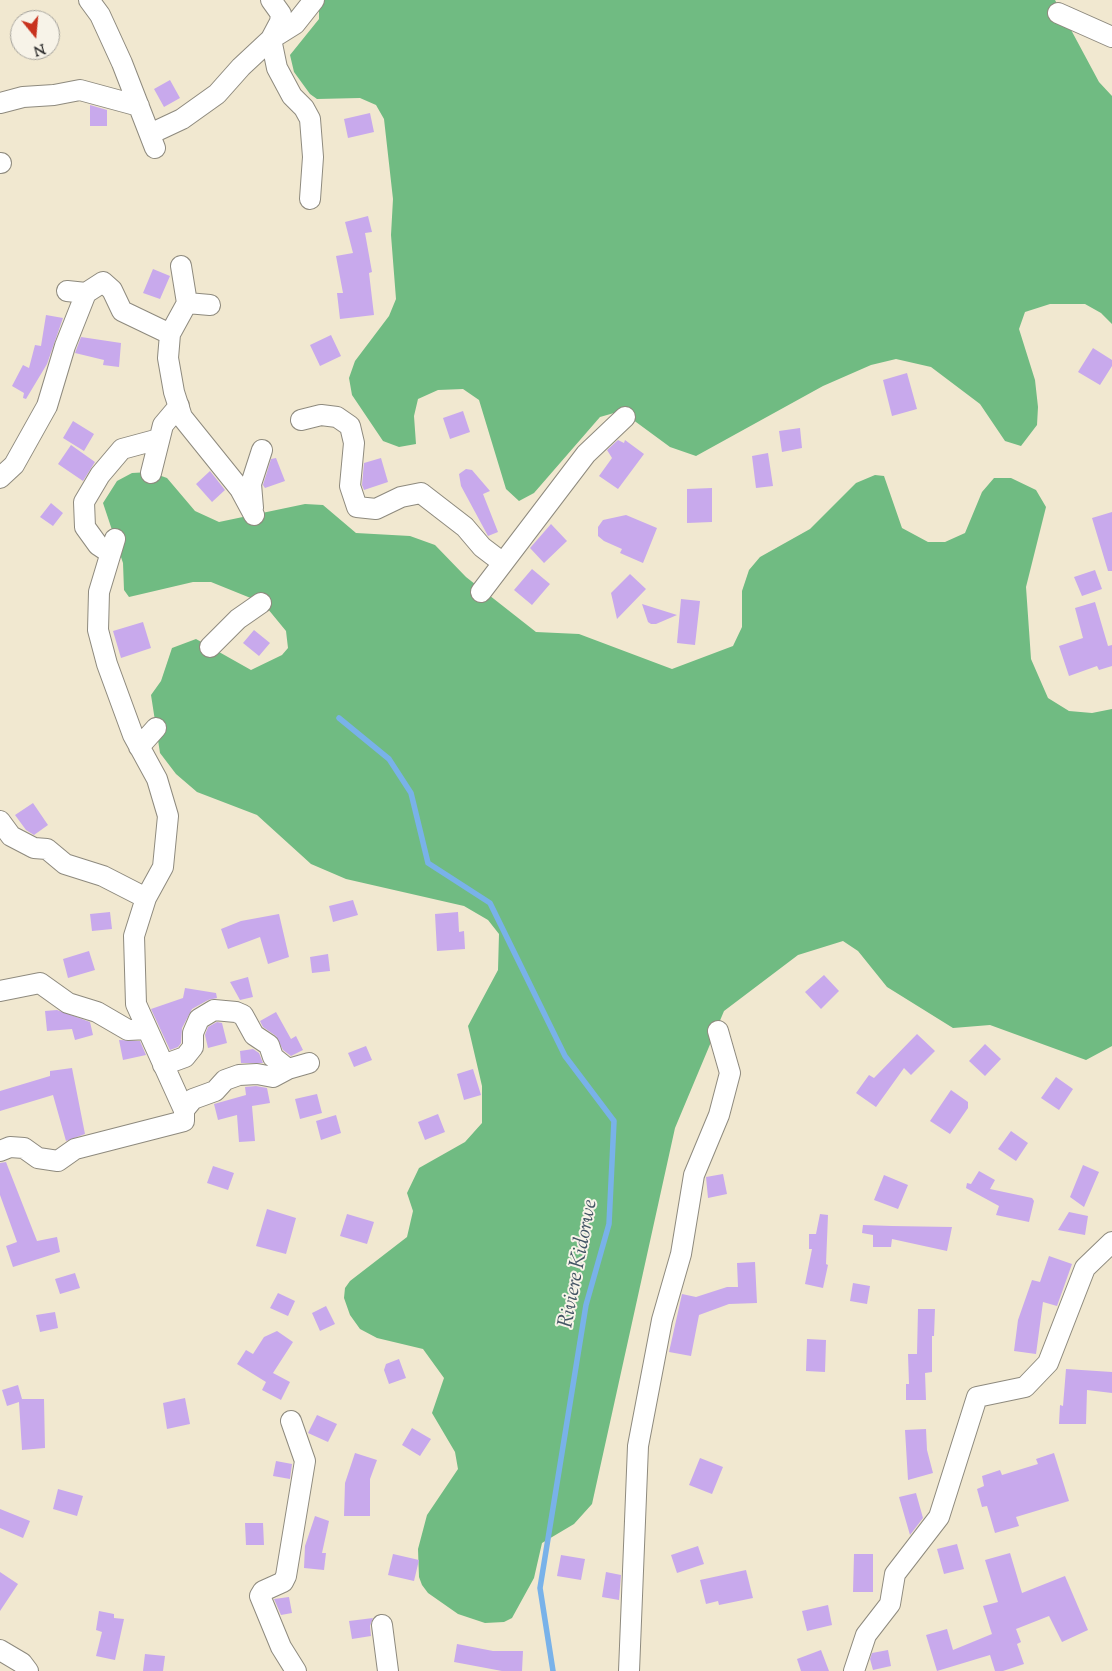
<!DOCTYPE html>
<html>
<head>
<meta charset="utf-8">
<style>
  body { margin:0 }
  #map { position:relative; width:1112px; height:1671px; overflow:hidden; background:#f1e8d0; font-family:"Sorts Mill Goudy",serif }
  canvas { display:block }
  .north { position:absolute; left:10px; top:10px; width:50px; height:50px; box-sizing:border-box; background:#f7f3e8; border:1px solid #a5a39c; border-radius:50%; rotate:163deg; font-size:14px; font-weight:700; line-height:20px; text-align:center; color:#2b2b2b }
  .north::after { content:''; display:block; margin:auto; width:18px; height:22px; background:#c8321e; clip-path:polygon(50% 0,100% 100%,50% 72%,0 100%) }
</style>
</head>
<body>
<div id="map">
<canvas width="1112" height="1671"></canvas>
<div class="north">N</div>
</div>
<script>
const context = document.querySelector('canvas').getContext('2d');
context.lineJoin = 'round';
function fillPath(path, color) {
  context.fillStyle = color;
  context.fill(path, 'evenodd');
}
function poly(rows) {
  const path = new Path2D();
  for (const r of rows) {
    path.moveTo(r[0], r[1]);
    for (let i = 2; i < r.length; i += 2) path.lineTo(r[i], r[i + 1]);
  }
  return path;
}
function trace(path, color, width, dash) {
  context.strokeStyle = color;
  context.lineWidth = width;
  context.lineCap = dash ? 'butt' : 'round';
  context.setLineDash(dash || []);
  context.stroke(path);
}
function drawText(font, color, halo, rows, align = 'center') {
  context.font = font + ' "Sorts Mill Goudy",serif';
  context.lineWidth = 4;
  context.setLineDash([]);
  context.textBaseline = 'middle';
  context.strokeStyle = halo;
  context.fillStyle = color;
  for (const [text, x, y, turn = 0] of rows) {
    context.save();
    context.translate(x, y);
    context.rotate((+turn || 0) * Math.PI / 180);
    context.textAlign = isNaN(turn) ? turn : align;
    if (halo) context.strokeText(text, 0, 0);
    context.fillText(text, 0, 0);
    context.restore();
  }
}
const forest = poly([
  [319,0,1055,0,1099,82,1112,96,1112,324,1101,313,1085,304,1050,304,1025,312,1019,329,1035,380,1038,407,1037,425,1021,446,1005,441,980,404,931,367,896,359,871,365,823,386,696,456,670,447,621,411,600,417,534,493,519,501,506,489,479,400,463,389,438,390,418,399,414,416,416,444,399,447,383,441,352,395,349,378,355,361,389,316,396,299,391,235,393,199,384,119,376,105,360,98,317,99,310,94,294,72,290,55,319,19],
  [150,472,167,478,195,511,219,522,305,504,323,505,356,533,410,536,435,545,466,577,536,632,579,634,672,669,733,646,742,627,742,591,749,570,760,557,810,529,856,483,875,475,884,476,902,528,928,542,945,542,965,533,982,492,994,478,1011,478,1036,490,1046,507,1026,587,1031,659,1048,698,1069,711,1092,713,1112,709,1112,1046,1086,1060,990,1025,953,1028,887,987,858,951,843,941,798,955,724,1011,675,1128,592,1504,574,1524,542,1543,534,1578,512,1618,504,1622,485,1623,458,1614,428,1593,422,1585,419,1577,418,1549,427,1515,458,1469,455,1452,432,1413,444,1378,423,1349,377,1338,360,1329,350,1315,344,1298,345,1288,350,1281,407,1237,413,1211,407,1193,419,1168,465,1142,482,1123,482,1086,468,1026,498,970,499,934,488,920,464,906,346,879,311,864,257,815,197,792,176,774,160,753,151,695,161,681,172,648,196,639,251,670,282,655,288,648,286,631,263,603,211,582,193,582,129,597,124,590,123,563,103,503,117,481,132,473]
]);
const stream = poly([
  [339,718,389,759,411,793,428,863,490,903,565,1056,614,1121,609,1224,586,1305,540,1588,553,1671]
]);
const building = poly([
  [170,80,180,98,164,107,154,89],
  [90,105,107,110,107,126,90,126],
  [370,113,374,132,348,138,344,119],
  [368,216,372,232,365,233,372,272,369,273,374,315,340,319,337,293,343,293,336,256,353,253,345,222],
  [153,269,170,276,160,299,143,293],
  [46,315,63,318,47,364,26,399,23,398,24,393,12,386,23,365,29,368,35,345,41,346],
  [331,335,341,356,320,366,310,345],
  [81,337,121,343,119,367,103,365,104,360,75,353],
  [1093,348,1112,360,1112,366,1100,385,1078,372],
  [907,373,917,409,892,416,883,380],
  [463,411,470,432,450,439,443,418],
  [73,421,94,434,84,451,63,438],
  [800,428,802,448,782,452,779,431],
  [618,440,624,443,625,440,644,454,618,489,599,476,612,458,607,450],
  [71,445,95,462,83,481,58,464],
  [768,453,773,486,756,488,752,456],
  [276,458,285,481,265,488,263,485,271,459],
  [381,458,388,482,364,490,362,485,364,463],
  [466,469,472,470,490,491,483,494,498,532,488,536,461,486,459,474],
  [210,471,225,490,212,502,196,484],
  [712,488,712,522,687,523,687,489],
  [51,503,63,513,53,526,40,517],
  [1112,512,1112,571,1108,571,1092,518],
  [626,515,657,528,643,563,620,553,622,549,604,541,598,536,598,527,603,520],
  [551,524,567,541,544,563,530,548],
  [532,569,550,584,532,605,514,590],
  [1095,570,1102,589,1082,596,1074,577],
  [630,574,646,589,617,619,611,593],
  [681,599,700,601,695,645,677,643],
  [1095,602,1108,646,1112,645,1112,666,1099,670,1097,666,1069,676,1059,646,1083,638,1075,608],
  [642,604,677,615,656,624,651,624,648,622],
  [143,622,151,648,121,658,113,631],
  [254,630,270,643,259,656,243,643],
  [33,803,48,825,34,835,26,830,15,815],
  [353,900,358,915,333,922,329,906],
  [110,912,112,929,92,931,90,914],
  [458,912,459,932,464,931,465,949,437,951,435,914],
  [279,914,289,957,268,964,260,937,228,949,221,929,241,921],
  [89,951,95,970,68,978,63,959],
  [328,954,330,971,312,973,310,957],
  [824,975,839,991,821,1009,805,992],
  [248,977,253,997,240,1000,230,982],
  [185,988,216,993,217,998,208,1000,192,1009,182,1028,181,1043,178,1047,170,1050,151,1009,183,998],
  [57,1010,90,1022,93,1035,75,1040,72,1029,47,1031,45,1011],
  [276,1012,291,1039,296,1036,303,1050,291,1056,283,1050,276,1036,263,1027,260,1021],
  [217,1022,222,1023,227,1043,208,1048,205,1035,208,1027],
  [917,1034,935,1051,911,1075,904,1068,876,1107,856,1093,869,1075,874,1078],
  [119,1040,140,1041,146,1055,123,1060],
  [985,1044,1001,1059,985,1076,969,1061],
  [366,1046,372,1060,354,1067,348,1053],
  [253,1049,259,1053,263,1063,241,1063,240,1051],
  [72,1068,85,1134,66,1141,53,1095,0,1111,0,1091,50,1076,50,1071],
  [473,1069,481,1095,464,1100,457,1074],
  [1056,1077,1073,1089,1059,1110,1041,1098],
  [256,1086,267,1088,270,1103,252,1106,255,1141,239,1142,237,1115,218,1120,214,1104,246,1095,245,1087],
  [951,1090,968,1102,968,1108,950,1134,930,1121],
  [317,1094,322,1113,300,1119,295,1099],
  [438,1114,445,1132,425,1140,418,1122],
  [336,1115,341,1133,321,1140,316,1121],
  [1011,1131,1028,1143,1016,1161,998,1149],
  [6,1162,37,1241,57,1237,60,1252,13,1267,6,1246,17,1242,0,1195,0,1163],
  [1083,1165,1099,1172,1084,1207,1070,1197],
  [213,1166,234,1173,228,1190,207,1183],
  [979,1171,995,1180,990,1189,1032,1198,1034,1201,1029,1222,996,1215,999,1206,966,1188,967,1183,971,1184],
  [723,1174,727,1194,708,1198,706,1177],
  [884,1175,908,1185,898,1209,874,1200],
  [267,1209,296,1218,286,1254,256,1246],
  [1069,1212,1088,1216,1085,1235,1058,1230],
  [347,1214,374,1222,367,1244,340,1236],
  [820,1214,828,1215,826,1264,828,1265,823,1288,805,1284,812,1249,809,1249,809,1234,816,1234],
  [863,1225,892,1226,952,1227,947,1251,892,1239,891,1247,873,1247,873,1235,862,1233],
  [1049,1256,1072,1264,1057,1306,1043,1302,1036,1354,1014,1351,1018,1320,1032,1280,1040,1282],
  [755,1262,757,1303,729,1304,699,1315,691,1356,669,1352,682,1294,696,1297,727,1287,738,1287,737,1263],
  [75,1273,80,1288,60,1294,55,1279],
  [853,1283,870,1286,867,1304,850,1301],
  [278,1293,295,1301,288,1316,270,1308],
  [326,1306,335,1324,320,1331,312,1313],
  [918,1309,935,1309,934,1336,932,1336,932,1372,925,1373,926,1400,906,1400,906,1384,909,1384,908,1354,917,1354],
  [55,1312,58,1328,40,1332,36,1315],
  [277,1331,293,1342,273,1373,290,1382,281,1400,262,1390,266,1382,237,1364,246,1350,253,1354,264,1337],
  [807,1339,826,1340,825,1372,806,1371],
  [399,1359,406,1378,389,1384,384,1370,386,1364],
  [1066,1369,1112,1372,1112,1393,1087,1390,1086,1424,1059,1424,1060,1405,1063,1406],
  [18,1385,22,1399,44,1399,45,1448,22,1450,19,1402,7,1406,2,1390],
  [185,1398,190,1424,167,1429,163,1403],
  [317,1415,337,1424,328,1442,308,1433],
  [412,1428,431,1439,420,1456,402,1445],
  [926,1429,927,1450,933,1473,908,1480,905,1430],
  [355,1453,377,1460,370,1479,370,1516,344,1516,345,1483],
  [1054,1453,1069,1501,1016,1517,1019,1526,995,1533,987,1506,982,1507,977,1489,984,1486,982,1476,1000,1470,1002,1475,1038,1464,1036,1459],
  [700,1458,723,1467,712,1494,689,1485],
  [276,1461,292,1464,290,1479,273,1476],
  [58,1489,83,1496,77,1516,53,1509],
  [916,1493,923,1518,910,1535,899,1497],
  [0,1509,30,1521,23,1538,0,1528],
  [315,1516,329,1521,322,1553,326,1553,324,1570,304,1568,305,1546],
  [245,1523,263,1523,264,1545,246,1545],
  [957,1544,964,1569,944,1574,937,1549],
  [698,1546,704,1564,677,1573,671,1555],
  [1010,1553,1022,1593,1065,1576,1088,1630,1062,1642,1049,1616,1016,1629,1021,1642,1017,1644,1024,1664,1003,1671,995,1671,990,1655,937,1671,926,1635,947,1629,953,1650,992,1634,983,1606,998,1602,985,1560],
  [393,1554,419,1560,414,1581,388,1575],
  [854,1554,873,1554,873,1592,853,1592],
  [561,1555,585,1559,581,1580,557,1576],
  [746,1570,753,1598,719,1605,718,1601,706,1604,700,1580],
  [0,1572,18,1584,0,1611],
  [606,1572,621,1575,619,1600,602,1597],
  [289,1597,292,1613,281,1615,274,1599],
  [828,1605,832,1625,807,1631,802,1611],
  [99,1611,114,1614,114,1618,124,1619,115,1660,96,1656,102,1632,96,1630],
  [373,1618,370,1626,371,1636,352,1639,349,1621],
  [457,1644,493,1651,523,1651,522,1671,502,1671,454,1662],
  [821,1650,829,1671,801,1671,797,1659],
  [888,1650,891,1666,873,1670,870,1659,872,1653],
  [145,1654,165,1656,163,1671,143,1671]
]);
const minor = poly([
  [89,0,100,15,122,63,155,148],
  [271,0,281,14,280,22,271,39,277,68,292,96,304,108,310,119,313,157,310,199],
  [1058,13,1112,37],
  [0,103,23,97,54,95,80,90,139,106],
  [150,134,182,119,217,94,241,67,271,39,295,24,314,0],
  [0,163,1,163],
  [181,266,187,303,170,334,168,358,174,392,182,417,240,489,254,515],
  [67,291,86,293],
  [187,303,210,305],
  [301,420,321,415,337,417,350,426,354,443,350,486,357,507,376,509,401,497,421,493,465,527,482,547,503,563],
  [151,473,163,425,179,406],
  [0,478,14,465,47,406,65,346,86,293,103,282,112,290,122,311,170,334],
  [253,508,251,484,262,450],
  [115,539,99,592,98,630,107,664,133,735,157,779,168,816,163,867,146,898,134,936,136,1004,184,1110],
  [110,553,98,545,85,527,84,502,100,475,122,449,159,439],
  [481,592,586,454,625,417],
  [210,647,238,619,261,603],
  [139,747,156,728],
  [0,821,11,836,34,848,47,849,65,864,103,876,146,898],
  [0,991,40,983,68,1003,97,1012,128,1030,147,1029],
  [163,1065,185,1057,193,1047,193,1033,199,1019,214,1010,236,1012,243,1015,254,1035,269,1045,273,1057,288,1069,309,1063],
  [0,1151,10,1147,24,1148,38,1158,58,1161,75,1149,184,1121,184,1110,193,1099,215,1091,225,1080,239,1075,257,1074,273,1077,288,1069],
  [291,1421,305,1461,286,1576,283,1582,263,1591,260,1596,281,1647,296,1671],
  [382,1625,388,1671],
  [0,1650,22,1663,28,1671],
  [629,1671,638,1446,662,1320,681,1254,694,1175,719,1115,730,1073,718,1031],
  [854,1671,866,1635,890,1604,895,1574,939,1517,977,1397,1025,1387,1048,1363,1085,1268,1112,1242]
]);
const waterNames = [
  ["Riviere Kidorwe",580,1264,-79]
];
fillPath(forest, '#70bb82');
trace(stream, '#79b2e9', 5.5);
fillPath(building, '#c8a9ec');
trace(minor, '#8e8a7e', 22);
trace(minor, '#fff', 20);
drawText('italic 21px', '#425464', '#f7f3e8', waterNames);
</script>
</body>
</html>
